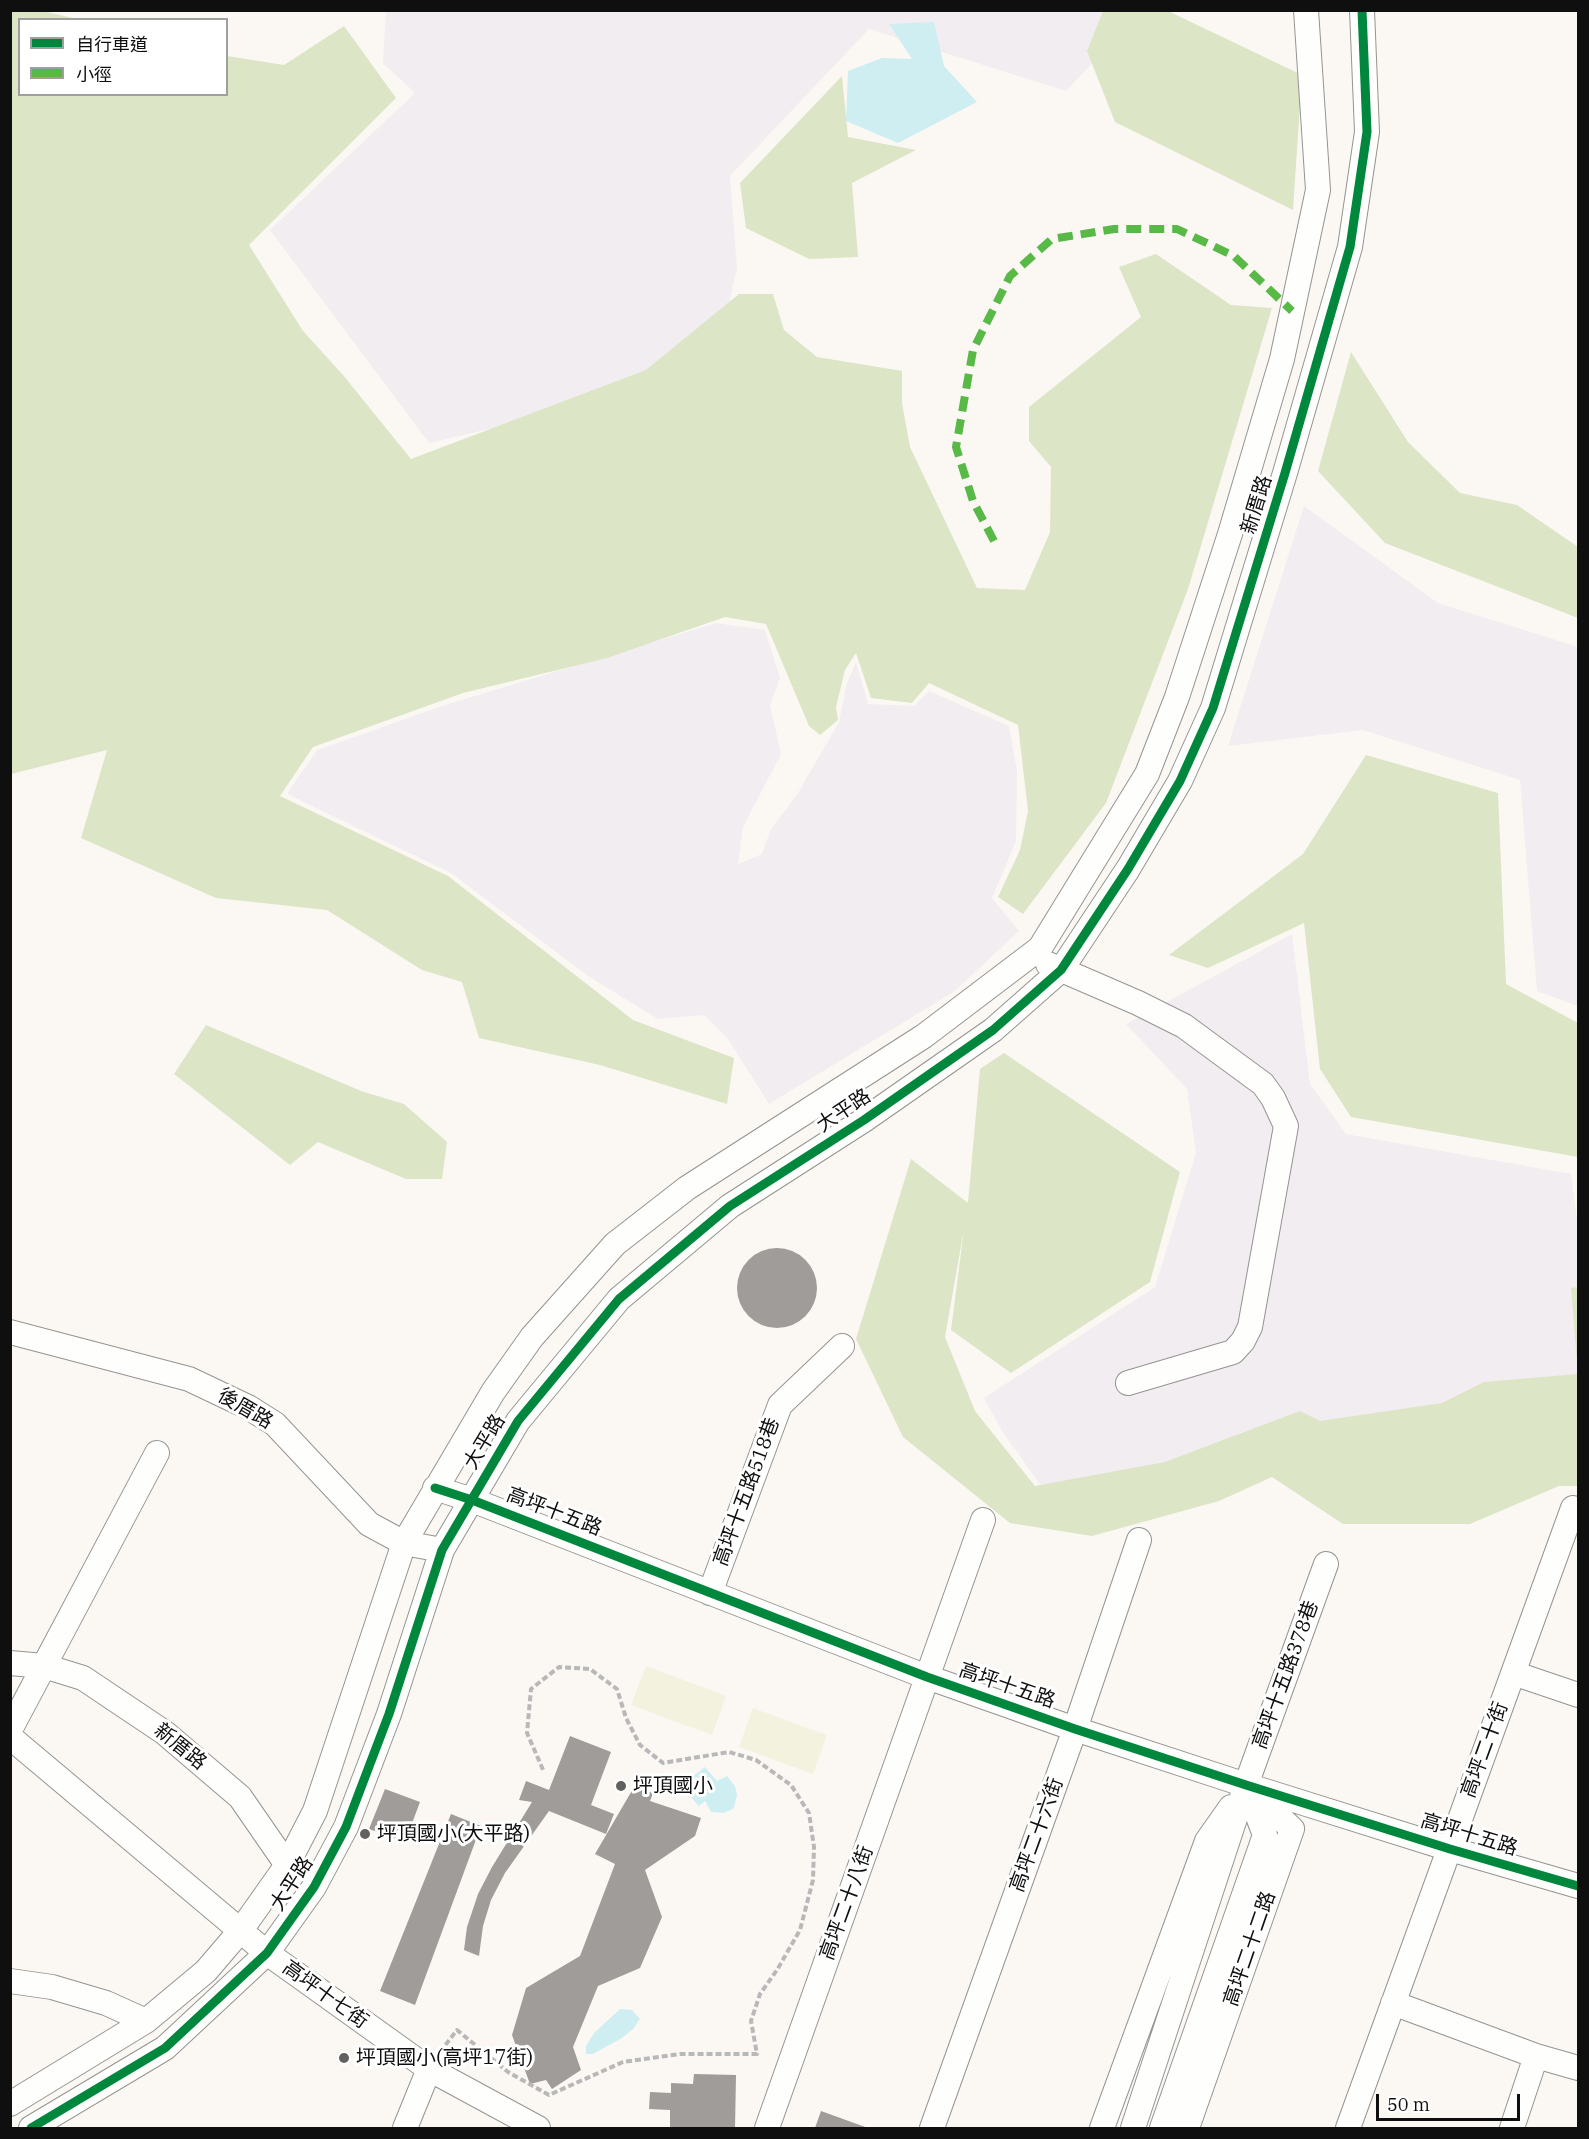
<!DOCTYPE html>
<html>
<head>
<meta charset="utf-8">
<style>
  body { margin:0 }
  #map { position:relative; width:1589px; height:2139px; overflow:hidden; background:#fbf8f4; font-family:"IBM Plex Serif","Noto Sans TC",serif }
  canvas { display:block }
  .frame { position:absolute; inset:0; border:12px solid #0f0f0f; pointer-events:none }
  .legend { position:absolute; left:18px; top:18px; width:210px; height:78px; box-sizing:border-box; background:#fff; border:2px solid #9f9f9f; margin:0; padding:8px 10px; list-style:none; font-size:18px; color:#0f0f0f }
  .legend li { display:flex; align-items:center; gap:12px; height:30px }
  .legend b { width:30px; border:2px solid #9f9f9f }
  .scale { position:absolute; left:1376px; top:2094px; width:144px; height:27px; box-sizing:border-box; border:3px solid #0f0f0f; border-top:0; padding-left:8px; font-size:18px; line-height:21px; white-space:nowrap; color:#0f0f0f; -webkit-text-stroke:4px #fff; paint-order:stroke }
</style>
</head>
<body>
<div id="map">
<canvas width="1589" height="2139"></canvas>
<div class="frame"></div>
<ul class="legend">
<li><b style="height:8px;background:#00873e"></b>自行車道</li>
<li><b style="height:8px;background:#58b947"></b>小徑</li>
</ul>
<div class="scale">50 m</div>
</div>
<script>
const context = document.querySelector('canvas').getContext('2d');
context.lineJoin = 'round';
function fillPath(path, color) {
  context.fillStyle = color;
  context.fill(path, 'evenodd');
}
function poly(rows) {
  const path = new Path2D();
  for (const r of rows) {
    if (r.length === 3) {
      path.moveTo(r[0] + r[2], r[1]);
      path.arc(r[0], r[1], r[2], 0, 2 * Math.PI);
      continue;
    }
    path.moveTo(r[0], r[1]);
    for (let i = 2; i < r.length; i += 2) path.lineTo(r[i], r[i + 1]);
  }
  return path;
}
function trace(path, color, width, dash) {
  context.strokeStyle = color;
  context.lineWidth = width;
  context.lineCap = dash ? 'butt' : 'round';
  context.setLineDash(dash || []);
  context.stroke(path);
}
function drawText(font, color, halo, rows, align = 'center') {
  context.font = font + ' "IBM Plex Serif","Noto Sans TC",serif';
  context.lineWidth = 6;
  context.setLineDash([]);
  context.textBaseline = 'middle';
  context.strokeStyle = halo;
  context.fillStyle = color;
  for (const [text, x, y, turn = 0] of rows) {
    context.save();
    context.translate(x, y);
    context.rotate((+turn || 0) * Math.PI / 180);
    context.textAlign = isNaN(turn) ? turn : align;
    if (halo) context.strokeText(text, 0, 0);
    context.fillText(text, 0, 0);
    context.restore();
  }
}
const industrial = poly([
  [1101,10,1119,35,1066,91,869,29,730,176,737,268,709,388,558,413,429,443,270,230,415,93,383,63,386,11],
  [1304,506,1438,603,1578,647,1578,1006,1537,991,1520,780,1363,730,1228,746],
  [716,623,765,630,780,678,770,705,781,754,743,827,738,864,762,854,771,829,798,793,839,722,847,683,856,662,868,704,914,706,929,691,1009,726,1017,771,1016,841,992,898,1019,931,955,991,769,1104,728,1039,704,1015,658,1019,588,976,451,873,287,794,317,750,445,705],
  [1292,934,1310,1084,1346,1134,1571,1174,1578,1228,1578,1393,1285,1441,1242,1432,1195,1461,1044,1490,1002,1431,984,1398,1155,1287,1196,1153,1187,1089,1126,1024]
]);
const forest = poly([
  [10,11,43,11,77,19,20,20,20,94,226,94,227,56,284,65,344,26,396,98,249,245,303,331,343,375,411,459,646,370,739,294,773,294,784,330,817,357,902,371,902,403,910,447,977,588,1025,590,1050,532,1051,467,1029,441,1029,407,1141,317,1119,267,1156,254,1231,305,1272,308,1188,589,1106,803,1023,914,998,897,1020,850,1028,811,1018,725,929,683,912,703,871,698,856,653,845,670,836,707,838,720,820,735,809,726,766,624,725,617,607,658,463,693,313,747,280,796,448,876,633,1020,734,1058,727,1104,600,1065,479,1038,462,982,422,970,327,910,216,898,81,838,107,750,11,774],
  [1103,11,1168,11,1302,75,1293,210,1115,122,1087,51],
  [842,76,848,137,916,150,852,183,858,257,809,259,746,228,740,183],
  [1351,352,1408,442,1460,493,1517,505,1578,547,1578,618,1385,543,1318,471],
  [1366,755,1498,793,1506,984,1578,1023,1578,1157,1351,1117,1320,1069,1304,923,1208,968,1169,955,1303,854],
  [206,1025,361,1091,404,1104,447,1142,442,1179,406,1179,318,1142,290,1165,174,1074],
  [1004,1053,1180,1172,1150,1282,1011,1373,951,1330,964,1229,945,1337,975,1411,1035,1486,1165,1462,1300,1411,1320,1421,1442,1403,1484,1382,1578,1374,1571,1288,1578,1287,1578,1486,1559,1486,1470,1524,1343,1524,1272,1477,1219,1501,1092,1536,1010,1523,903,1437,856,1339,911,1159,968,1203,980,1069]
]);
const pitch = poly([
  [646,1666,726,1696,712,1735,631,1705],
  [753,1708,827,1735,813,1774,739,1747]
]);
const water = poly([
  [934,22,944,66,977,102,898,143,846,121,848,71,882,58,912,59,889,24],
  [705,1767,717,1781,727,1776,735,1786,737,1795,734,1808,724,1813,711,1812,705,1801,699,1806,680,1786],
  [620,2009,632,2010,640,2019,633,2029,622,2038,593,2054,586,2054,586,2046,594,2033]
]);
const building = poly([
  [777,1288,40],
  [570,1736,611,1752,591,1805,614,1814,606,1834,549,1811,505,1873,491,1900,483,1926,479,1956,464,1950,467,1927,478,1894,492,1867,532,1802,519,1800,526,1781,549,1790],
  [634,1787,653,1793,650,1801,701,1818,695,1836,645,1870,662,1917,640,1968,598,1986,573,2047,581,2070,552,2089,546,2080,530,2084,512,2035,526,1988,580,1956,615,1864,595,1854],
  [385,1789,420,1802,405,1842,369,1829],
  [451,1814,481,1826,415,2005,380,1991],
  [694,2074,736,2075,735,2128,670,2128,670,2110,649,2109,650,2092,671,2093,671,2083,693,2084],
  [821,2111,868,2128,815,2128]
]);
const path = poly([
  [440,2052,457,2030,508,2072,549,2095,623,2062,680,2054,757,2054,751,2021,760,1994,777,1970,800,1930,813,1880,814,1847,809,1813,791,1785,756,1760,729,1752,663,1763,640,1745,626,1718,617,1689,590,1669,559,1667,531,1689,527,1733,544,1772]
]);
const minor = poly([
  [1048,964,1138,1003,1184,1026,1263,1084,1273,1098,1286,1126,1250,1327,1243,1341,1233,1352,1128,1383],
  [10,1332,189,1379,248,1407,275,1424,369,1524,404,1543,442,1550],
  [435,1488,472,1500,927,1677,1075,1729,1246,1785,1450,1849,1578,1886],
  [710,1593,780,1405,842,1346],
  [10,1663,44,1666,83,1678,165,1733,240,1797,287,1865],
  [1513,1673,1578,1695],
  [10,1730,157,1453],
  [10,1737,267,1953,429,2069,538,2128],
  [10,1981,52,1987,106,2003,146,2021],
  [1393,2003,1536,2056,1578,2068],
  [10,2104,146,2021,206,1971,241,1930,287,1865,315,1811,404,1543,493,1392,532,1337,615,1244,687,1188,924,1036,1040,948,1147,774,1177,697,1230,534,1282,359,1318,190,1306,10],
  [31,2128,165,2048,267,1953,314,1887,346,1827,389,1714,442,1550,518,1421,619,1299,730,1206,864,1120,993,1030,1061,970,1128,869,1180,781,1213,708,1285,473,1350,247,1367,132,1362,10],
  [405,2128,429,2069],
  [767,2128,983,1520],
  [932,2128,1075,1729,1139,1540],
  [1102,2128,1207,1841,1231,1807],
  [1133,2128,1246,1785,1326,1564],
  [1162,2128,1265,1835,1249,1793],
  [1187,2128,1292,1829,1250,1789],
  [1348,2128,1573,1508],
  [1512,2128,1536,2056]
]);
const quiet = poly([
  [994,541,973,501,956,447,973,350,1010,276,1052,239,1114,229,1177,229,1234,256,1292,311]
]);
const cycleway = poly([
  [435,1488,472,1500,927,1677,1075,1729,1246,1785,1450,1849,1578,1886],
  [31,2128,165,2048,267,1953,314,1887,346,1827,389,1714,442,1550,518,1421,619,1299,730,1206,864,1120,993,1030,1061,970,1128,869,1180,781,1213,708,1285,473,1350,247,1367,132,1362,10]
]);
const markers = [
  [621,1786,6,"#62615f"],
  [365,1834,6,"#62615f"],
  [344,2058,6,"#62615f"]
];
const streetNames = [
  ["新厝路",1257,505,-73],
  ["大平路",844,1111,-34],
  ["後厝路",245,1409,30],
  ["大平路",485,1442,-59],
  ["高坪十五路518巷",747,1492,-70],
  ["高坪十五路",554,1512,21],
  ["高坪十五路378巷",1286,1675,-70],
  ["高坪十五路",1007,1686,19],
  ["新厝路",180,1747,39],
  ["高坪二十街",1485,1750,-70],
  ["高坪二十六街",1037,1835,-70],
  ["高坪十五路",1469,1835,17],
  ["大平路",292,1884,-57],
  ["高坪二十八街",847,1903,-70],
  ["高坪二十二路",1250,1949,-71],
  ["高坪十七街",325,1995,36]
];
const poiNames = [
  ["坪頂國小",633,1786],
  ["坪頂國小(大平路)",377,1834],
  ["坪頂國小(高坪17街)",356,2058]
];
fillPath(industrial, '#f2edf0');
fillPath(forest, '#dce5c5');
fillPath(pitch, '#f2f2df');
fillPath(water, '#ceeef2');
fillPath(building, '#9f9c99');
trace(minor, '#959492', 26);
trace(path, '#b9b8b8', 4, [6, 3]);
trace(minor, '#fefefd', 24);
trace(quiet, '#58b947', 8, [15, 8]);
trace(cycleway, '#00873e', 9);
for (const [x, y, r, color] of markers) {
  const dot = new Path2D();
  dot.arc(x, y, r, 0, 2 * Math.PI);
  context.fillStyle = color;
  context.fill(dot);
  trace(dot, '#fff', 2);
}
drawText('20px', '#0f0f0f', '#fff', streetNames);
drawText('20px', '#0f0f0f', '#fff', poiNames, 'left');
</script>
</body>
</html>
